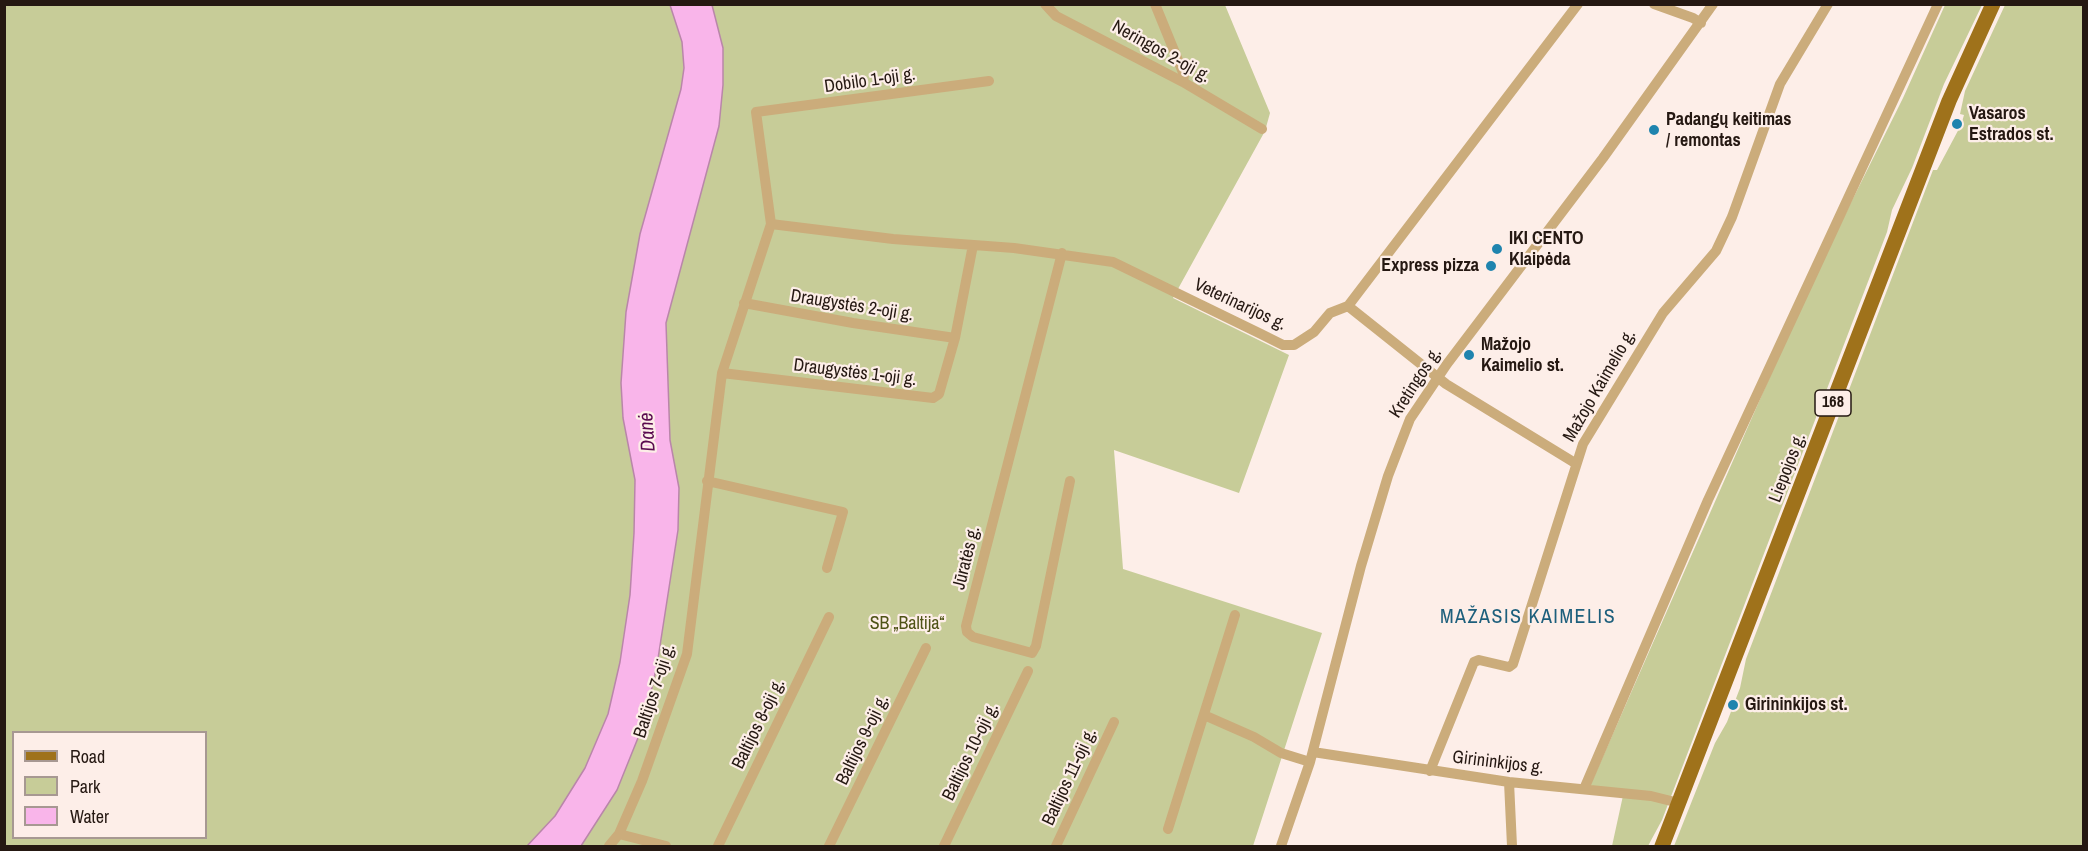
<!DOCTYPE html>
<html>
<head>
<meta charset="utf-8">
<style>
  body { margin:0 }
  #map { position:relative; width:2088px; height:851px; overflow:hidden; background:#fdeee8; font-family:"Archivo Narrow",sans-serif }
  canvas { display:block }
  .frame { position:absolute; inset:0; border:6px solid #251812; pointer-events:none }
  .legend { position:absolute; left:12px; top:731px; width:195px; height:108px; box-sizing:border-box; background:#fdeee8; border:2px solid #a79892; margin:0; padding:8px 10px; list-style:none; font-size:18px; color:#251812 }
  .legend li { display:flex; align-items:center; gap:12px; height:30px }
  .legend b { width:30px; border:2px solid #a79892 }
</style>
</head>
<body>
<div id="map">
<canvas width="2088" height="851"></canvas>
<div class="frame"></div>
<ul class="legend">
<li><b style="height:8px;background:#9f721b"></b>Road</li>
<li><b style="height:16px;background:#c7cc98"></b>Park</li>
<li><b style="height:16px;background:#f9b5ea"></b>Water</li>
</ul>
</div>
<script>
const context = document.querySelector('canvas').getContext('2d');
context.lineJoin = 'round';
function fillPath(path, color) {
  context.fillStyle = color;
  context.fill(path, 'evenodd');
}
function poly(rows) {
  const path = new Path2D();
  for (const r of rows) {
    path.moveTo(r[0], r[1]);
    for (let i = 2; i < r.length; i += 2) path.lineTo(r[i], r[i + 1]);
  }
  return path;
}
function trace(path, color, width, dash) {
  context.strokeStyle = color;
  context.lineWidth = width;
  context.lineCap = dash ? 'butt' : 'round';
  context.setLineDash(dash || []);
  context.stroke(path);
}
function drawText(font, color, halo, rows, align = 'center') {
  context.font = font + ' "Archivo Narrow",sans-serif';
  context.lineWidth = 4.5;
  context.setLineDash([]);
  context.textBaseline = 'middle';
  context.strokeStyle = halo;
  context.fillStyle = color;
  for (const [text, x, y, turn = 0] of rows) {
    context.save();
    context.translate(x, y);
    context.rotate((+turn || 0) * Math.PI / 180);
    context.textAlign = isNaN(turn) ? turn : align;
    if (halo) context.strokeText(text, 0, 0);
    context.fillText(text, 0, 0);
    context.restore();
  }
}
const green = poly([
  [4,5,670,5,682,42,684,68,681,89,640,234,626,312,621,383,623,418,635,480,634,533,630,595,620,662,608,714,585,768,555,816,527,846,5,846],
  [14,732,206,732,206,838,14,838],
  [712,5,1225,5,1270,113,1265,131,1173,298,1289,355,1239,493,1114,450,1123,569,1322,633,1253,846,581,846,617,790,644,723,657,665,678,530,679,488,670,440,666,323,719,126,723,48],
  [1945,5,1982,5,1944,84,1912,168,1892,210,1887,232,1662,820,1648,846,1612,846,1624,791,1590,786,1812,281,1903,98],
  [2005,5,2083,5,2083,846,1674,846,1715,743,1727,722,1740,688,1746,659,1933,170,1937,170,1961,125,1964,115,1960,114,1965,91]
]);
const water = poly([
  [670,5,712,5,723,48,723,85,719,126,666,323,670,440,679,488,678,530,657,665,644,723,617,790,581,846,527,846,555,816,585,768,608,714,620,662,630,595,634,533,635,480,623,418,621,383,626,312,640,234,681,89,684,68,682,42,670,5]
]);
const minor = poly([
  [1045,4,1056,16,1183,82,1262,129],
  [1155,4,1184,75,1183,82],
  [1654,4,1693,18,1701,23],
  [771,224,893,239,1014,248,1113,262,1261,334,1283,345,1294,345,1314,332,1330,313,1348,306,1578,4],
  [1062,253,966,626,967,632,973,637,1032,653,1036,646,1070,481],
  [744,303,853,323,955,338],
  [1348,306,1446,384,1575,463],
  [722,373,933,398,939,394,955,338,973,245],
  [707,481,843,512,827,568],
  [1204,715,1254,737,1281,753,1310,762],
  [1313,752,1509,782,1651,796,1679,803],
  [1430,771,1474,662,1479,660,1509,667,1513,664,1583,444,1663,313,1716,251,1732,217,1780,84,1828,4],
  [1509,782,1512,846],
  [1584,789,1708,500,1938,4],
  [1168,829,1235,615],
  [619,834,666,846],
  [609,846,619,834,642,781,687,654,722,373,771,224,756,112,989,81],
  [718,846,829,617],
  [829,846,926,648],
  [944,846,1028,671],
  [1056,846,1114,722],
  [1281,846,1310,762,1361,566,1388,476,1410,419,1447,364,1603,158,1713,4]
]);
const primary = poly([
  [1662,846,1949,101,1993,4]
]);
const markers = [
  [1957,124,6,"#1f84ae"],
  [1654,130,6,"#1f84ae"],
  [1497,249,6,"#1f84ae"],
  [1491,266,6,"#1f84ae"],
  [1469,355,6,"#1f84ae"],
  [1733,705,6,"#1f84ae"]
];
const shields = [
  [1833,403,36]
];
const shieldNames = [
  ["168",1833,403]
];
const streetNames = [
  ["Neringos 2-oji g.",1161,52,29],
  ["Dobilo 1-oji g.",870,81,-8],
  ["Veterinarijos g.",1240,305,25],
  ["Draugystės 2-oji g.",852,306,9],
  ["Draugystės 1-oji g.",855,373,7],
  ["Kretingos g.",1416,383,-57],
  ["Mažojo Kaimelio g.",1600,386,-60],
  ["Liepojos g.",1788,468,-69],
  ["Jūratės g.",967,558,-76],
  ["Baltijos 7-oji g.",655,691,-72],
  ["Baltijos 8-oji g.",759,724,-64],
  ["Baltijos 9-oji g.",863,740,-64],
  ["Baltijos 10-oji g.",971,752,-64],
  ["Girininkijos g.",1498,763,7],
  ["Baltijos 11-oji g.",1070,777,-65]
];
const poiNames = [
  ["Vasaros",1969,114],
  ["Estrados st.",1969,135],
  ["Padangų keitimas",1666,120],
  ["/ remontas",1666,141],
  ["IKI CENTO",1509,239],
  ["Klaipėda",1509,260],
  ["Express pizza",1479,266,"right"],
  ["Mažojo",1481,345],
  ["Kaimelio st.",1481,366],
  ["Girininkijos st.",1745,705]
];
const parkNames = [
  ["SB „Baltija“",907,624]
];
const waterNames = [
  ["Danė",648,432,-94]
];
const neighbourhoodNames = [
  ["MAŽASIS KAIMELIS",1528,618]
];
fillPath(green, '#c7cc98');
fillPath(water, '#f9b5ea');
trace(water, '#b986a9', 1.5);
trace(minor, '#cbac7b', 10);
trace(primary, '#9f721b', 15);
for (const [x, y, r, color] of markers) {
  const dot = new Path2D();
  dot.arc(x, y, r, 0, 2 * Math.PI);
  context.fillStyle = color;
  context.fill(dot);
  trace(dot, '#fdeee8', 2);
}
for (const [x, y, w] of shields) {
  const box = new Path2D();
  box.roundRect(x - w / 2, y - 13, w, 26, 4.5);
  context.fillStyle = '#fdeee8';
  context.fill(box);
  trace(box, '#251812', 1.5);
}
drawText('bold 16px', '#251812', null, shieldNames);
drawText('18px', '#251812', '#fdeee8', streetNames);
drawText('bold 18px', '#251812', '#fdeee8', poiNames, 'left');
drawText('18px', '#4f5317', '#fdeee8', parkNames);
drawText('italic 20px', '#5a0a4f', '#fdeee8', waterNames);
context.letterSpacing = '1.5px';
drawText('20px', '#1d5f7c', '#fdeee8', neighbourhoodNames);
context.letterSpacing = '0px';
</script>
</body>
</html>
